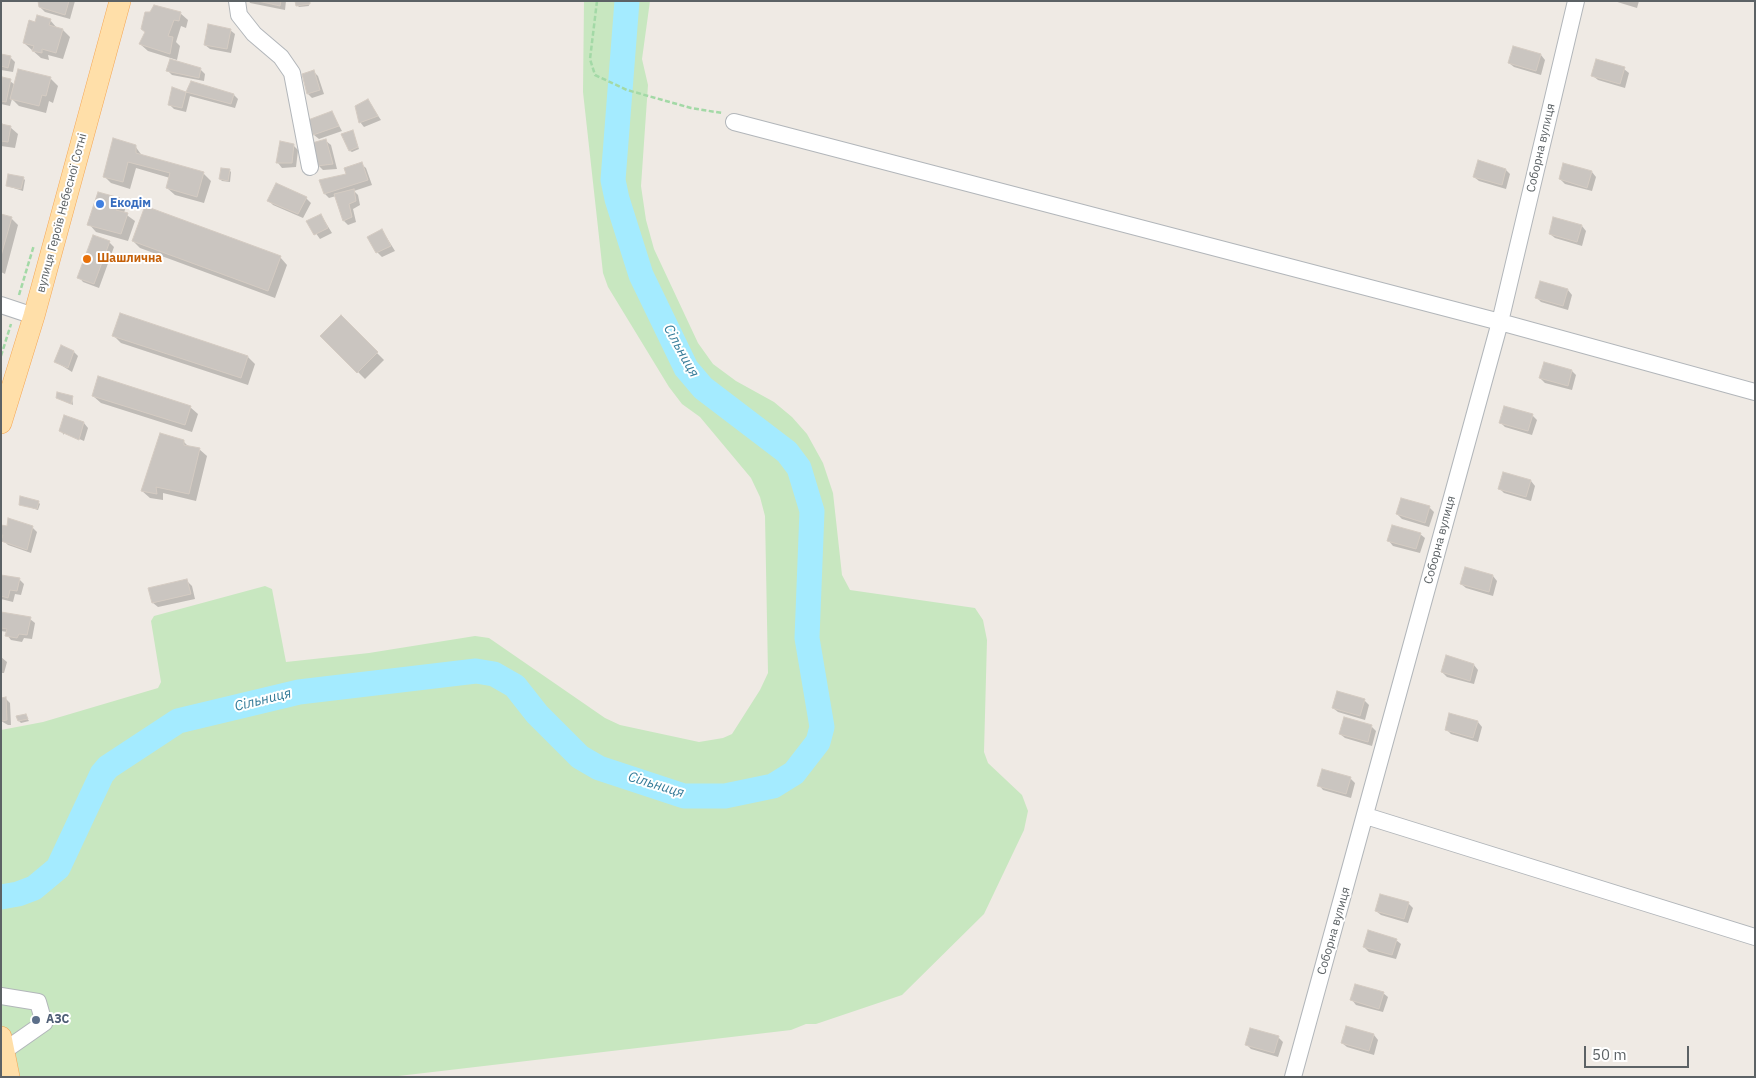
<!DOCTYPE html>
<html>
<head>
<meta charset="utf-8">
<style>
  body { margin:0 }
  #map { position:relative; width:1756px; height:1078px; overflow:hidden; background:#efeae4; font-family:"IBM Plex Sans",sans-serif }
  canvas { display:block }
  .frame { position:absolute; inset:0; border:2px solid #5c6265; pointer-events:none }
  .scale { position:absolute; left:1584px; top:1046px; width:105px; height:22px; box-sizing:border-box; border:2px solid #5c6265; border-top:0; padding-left:6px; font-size:15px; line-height:18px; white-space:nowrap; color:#5c6265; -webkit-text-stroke:4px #fff; paint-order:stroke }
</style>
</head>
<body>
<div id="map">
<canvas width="1756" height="1078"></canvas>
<div class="frame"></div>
<div class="scale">50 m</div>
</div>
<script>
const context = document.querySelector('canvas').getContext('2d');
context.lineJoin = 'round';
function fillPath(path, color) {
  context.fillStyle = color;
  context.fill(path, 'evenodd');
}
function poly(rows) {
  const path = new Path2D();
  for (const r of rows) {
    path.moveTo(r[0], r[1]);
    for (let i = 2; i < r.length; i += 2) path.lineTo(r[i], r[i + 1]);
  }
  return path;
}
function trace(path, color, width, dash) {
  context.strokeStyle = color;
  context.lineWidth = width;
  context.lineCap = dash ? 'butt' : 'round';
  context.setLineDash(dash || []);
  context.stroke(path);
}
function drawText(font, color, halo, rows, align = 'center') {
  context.font = font + ' "IBM Plex Sans",sans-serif';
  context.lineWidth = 4;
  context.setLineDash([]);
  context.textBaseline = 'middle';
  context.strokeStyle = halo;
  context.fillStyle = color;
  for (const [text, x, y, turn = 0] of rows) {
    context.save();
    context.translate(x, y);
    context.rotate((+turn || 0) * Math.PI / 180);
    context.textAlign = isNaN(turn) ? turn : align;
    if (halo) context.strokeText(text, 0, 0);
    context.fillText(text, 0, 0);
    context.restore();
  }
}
const green = poly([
  [584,1,650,1,642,59,648,85,641,186,646,220,654,249,698,343,713,364,736,381,774,402,792,417,807,434,823,463,833,493,842,575,850,590,975,608,983,620,987,640,984,752,988,763,1022,795,1028,811,1024,830,984,914,902,995,816,1024,806,1024,791,1030,390,1077,9,1077,1,1037,1,730,43,722,158,688,161,682,151,621,154,616,265,586,272,589,286,662,369,653,475,636,489,638,605,718,620,725,699,742,723,738,732,734,760,690,768,673,765,516,760,497,751,478,700,417,682,404,669,387,608,287,603,273,583,92]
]);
const shadow = poly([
  [39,1,75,1,70,19,45,12,40,7],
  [249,1,286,1,285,10,250,3],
  [308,1,309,6,299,7,297,5],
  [1614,1,1639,1,1637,8],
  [180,13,188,20,186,28,181,26,176,42,180,46,177,60,148,51,140,44],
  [50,20,57,28,63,30,70,37,63,59,48,55,49,60,41,58,24,43,36,23],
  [230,30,235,34,231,53,210,49,205,45],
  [1541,55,1545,60,1541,75,1514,67,1509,63],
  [1,56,10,57,15,62,13,72,1,70],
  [200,69,205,74,204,81,172,75,168,71],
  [1624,69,1629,73,1625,88,1598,80,1593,76],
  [313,71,318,76,324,94,312,98,308,94],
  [50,78,58,86,53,103,49,101,46,113,19,106,12,99,10,106,1,104,3,79,10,81,15,85],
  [192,82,234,95,238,99,235,108,190,96,186,112,174,109,169,104,173,89,186,93],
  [368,101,381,120,364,127,360,122],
  [332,113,342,131,319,139,314,135,309,121],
  [1,123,10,127,18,134,15,148,1,146],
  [353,132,359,149,352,152,350,151],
  [326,141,331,145,337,169,323,170,318,165],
  [293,145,298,150,296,167,282,168,278,163],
  [135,146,143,157,204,174,211,181,204,203,175,195,167,188,170,178,136,168,130,189,111,183,104,176],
  [361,164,366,168,372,185,354,191,358,195,360,205,353,209,356,222,348,225,344,221,336,196,329,198,325,194,321,181,348,175],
  [229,170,231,172,230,182,222,181,220,179],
  [1506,170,1510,174,1506,189,1479,181,1474,177],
  [1592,172,1596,177,1592,191,1565,184,1560,179],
  [23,178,25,180,23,191,7,186],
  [277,184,306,198,311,203,303,218,273,205,269,201],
  [119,199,126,206,124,213,135,221,128,241,96,232,89,224],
  [1,215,11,218,18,225,5,274,1,272],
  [321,215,332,233,320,239,308,222],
  [1554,219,1582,226,1586,231,1582,246,1555,238,1550,234],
  [382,230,395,251,382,257,377,252],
  [133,241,280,257,287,265,275,298,140,248],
  [109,242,114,247,99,288,83,282,79,277],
  [1540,283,1568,290,1572,295,1568,310,1541,302,1536,297],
  [341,317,384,360,365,379,322,336],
  [114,336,248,357,255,364,248,385,121,343],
  [74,352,78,356,72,372,56,362],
  [1545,363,1572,371,1576,375,1572,390,1545,383,1540,378],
  [93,396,190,407,198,414,192,432,101,403],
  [57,397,72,397,73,405,59,399],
  [1532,415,1537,420,1532,435,1505,427,1500,422],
  [84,423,88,428,84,441,64,432,64,435,61,431],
  [183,441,189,447,199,449,207,456,196,501,163,493,163,500,150,498,142,491],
  [1531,481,1535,486,1531,501,1504,493,1499,488],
  [38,502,40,504,38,510,20,504],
  [1429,507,1434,512,1429,527,1402,519,1397,514],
  [1,526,32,527,37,532,31,553,8,545,3,540],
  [1420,534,1425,538,1420,553,1393,546,1389,541],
  [1465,568,1493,576,1497,581,1493,596,1466,588,1461,584],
  [1,576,19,579,24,584,21,595,15,594,13,602,1,599],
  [187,581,192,586,195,599,158,607,153,603],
  [1,613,30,619,35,623,32,639,24,638,22,642,11,640,7,635,7,632,1,631],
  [1,657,7,662,4,673,1,673],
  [1474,665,1478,670,1474,684,1447,677,1442,672],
  [1337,693,1365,701,1369,705,1365,720,1338,712,1333,708],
  [5,698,10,703,11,725,8,725,1,721,1,699],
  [27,718,29,721,21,723,19,721],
  [1478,722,1482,727,1478,742,1451,734,1446,729],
  [1372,727,1376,731,1372,746,1345,738,1340,734],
  [1350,778,1355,783,1351,798,1323,790,1319,785],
  [1408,903,1413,908,1408,923,1381,915,1376,911],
  [1396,940,1401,944,1396,959,1369,952,1364,947],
  [1383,993,1388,997,1383,1012,1356,1005,1352,1000],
  [1346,1028,1374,1035,1378,1040,1374,1055,1347,1047,1342,1043],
  [1278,1037,1283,1042,1278,1057,1251,1049,1246,1044]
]);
const river = poly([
  [1,897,18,894,34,888,58,868,102,774,108,767,178,721,299,692,476,671,494,674,515,686,537,714,580,757,599,768,684,796,725,796,773,786,794,773,818,742,822,727,807,638,812,511,799,468,787,452,703,388,686,368,641,275,617,199,613,180,627,1]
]);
const building = poly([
  [38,1,69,1,65,15,39,7,38,1],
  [258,1,281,1,280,6,258,1],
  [295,1,310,1,310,4,296,6,295,1],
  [154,5,181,12,179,21,174,20,168,36,173,37,170,54,139,44,145,32,141,29,145,12,150,12,154,5],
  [37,15,51,19,49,25,63,29,56,53,42,49,42,53,32,51,34,46,23,43,29,20,35,22,37,15],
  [208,24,231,29,227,49,204,45,208,24],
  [1513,46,1541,54,1536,71,1508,63,1513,46],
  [1,54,11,56,8,68,1,66,1,54],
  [170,59,201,68,199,78,166,71,170,59],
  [1596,59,1625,67,1620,84,1591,76,1596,59],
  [18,69,51,77,46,96,42,95,39,106,10,99,18,69],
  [314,70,320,90,307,94,302,74,314,70],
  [2,77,11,79,6,102,1,101,2,77],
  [191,81,234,94,231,104,186,92,191,81],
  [172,87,186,92,182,108,168,105,172,87],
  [368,99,378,116,359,123,355,106,368,99],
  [332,111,339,126,313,135,308,120,332,111],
  [1,124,11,126,8,142,1,141,1,124],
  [353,130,358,147,349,151,341,134,353,130],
  [113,138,136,145,136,153,204,172,197,197,166,188,170,173,128,162,123,182,103,177,113,138],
  [326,139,333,164,317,166,312,143,326,139],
  [280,141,294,144,292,163,276,163,280,141],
  [1478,160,1506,169,1502,185,1473,177,1478,160],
  [362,162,368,180,324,194,319,180,346,174,344,168,362,162],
  [1563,163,1592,171,1587,188,1559,179,1563,163],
  [221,168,230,169,228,181,219,179,221,168],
  [8,174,24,177,21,189,6,186,8,174],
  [276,183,307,197,298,214,267,201,276,183],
  [354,189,356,201,349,204,352,217,343,221,334,194,354,189],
  [98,192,120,198,116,210,128,213,121,234,87,225,98,192],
  [145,206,281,256,268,291,132,241,145,206],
  [1,214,12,217,1,256,1,214],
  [321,214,328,228,314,235,306,221,321,214],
  [1553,217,1582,225,1577,242,1549,234,1553,217],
  [382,229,391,246,376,253,367,237,382,229],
  [93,235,110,241,94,284,77,278,93,235],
  [1540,281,1568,289,1563,306,1535,298,1540,281],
  [120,313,248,356,241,378,112,336,120,313],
  [341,315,378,352,357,373,320,336,341,315],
  [61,345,74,351,68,368,54,362,61,345],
  [1544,362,1572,370,1568,386,1539,378,1544,362],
  [98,376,191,406,185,425,92,396,98,376],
  [57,392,73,396,71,404,56,398,57,392],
  [1504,406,1533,414,1528,431,1499,423,1504,406],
  [64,415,84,422,79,440,59,431,64,415],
  [160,433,184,440,184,445,200,448,189,494,156,487,157,494,141,491,160,433],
  [1503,472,1531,480,1526,497,1498,489,1503,472],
  [20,496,39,501,37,509,19,505,20,496],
  [1401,498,1430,506,1425,523,1396,514,1401,498],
  [8,518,33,526,27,550,1,541,3,535,1,535,1,525,7,526,8,518],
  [1392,525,1421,533,1416,549,1387,541,1392,525],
  [1465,567,1493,575,1489,592,1460,584,1465,567],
  [1,575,20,578,17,591,10,590,8,598,1,596,1,575],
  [187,579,191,594,152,603,148,588,187,579],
  [1,612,31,617,27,635,19,634,17,638,5,636,7,629,1,628,1,612],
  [1446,655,1474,664,1470,681,1441,672,1446,655],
  [1337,691,1365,699,1360,716,1332,708,1337,691],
  [6,697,7,720,2,721,1,698,6,697],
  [1449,713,1478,721,1473,738,1445,730,1449,713],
  [26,714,28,719,18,721,16,716,26,714],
  [1344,717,1372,725,1368,742,1339,734,1344,717],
  [1322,769,1351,777,1346,794,1317,786,1322,769],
  [1380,894,1409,902,1404,919,1375,911,1380,894],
  [1368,930,1397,939,1392,955,1363,947,1368,930],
  [1355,984,1384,992,1379,1009,1350,1000,1355,984],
  [1346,1026,1374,1034,1369,1051,1341,1043,1346,1026],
  [1250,1028,1279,1036,1274,1053,1245,1045,1250,1028]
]);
const path = poly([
  [597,1,590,59,595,75,627,90,691,108,722,113],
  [19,295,34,245],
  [1,356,11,324]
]);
const minor = poly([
  [237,1,239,15,254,34,281,57,292,73,310,167],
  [734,122,1500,322,1755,392],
  [1,305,34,316],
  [1366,816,1755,937],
  [1,996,38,1002,44,1023,4,1051],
  [1293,1077,1500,322,1576,1]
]);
const major = poly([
  [1,423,34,316,120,1],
  [1,1037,9,1077]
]);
const markers = [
  [100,204,5,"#3f7fe0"],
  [87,259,5,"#e8710a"],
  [36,1020,5,"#5c6f8a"]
];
const streetNames = [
  ["Соборна вулиця",1541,148,-77],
  ["вулиця Героїв Небесної Сотні",62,213,-75],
  ["Соборна вулиця",1440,540,-75],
  ["Соборна вулиця",1334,931,-74]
];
const shopNames = [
  ["Екодім",110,204]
];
const foodNames = [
  ["Шашлична",97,259]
];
const serviceNames = [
  ["АЗС",46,1020]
];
const waterNames = [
  ["Сільниця",681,351,61],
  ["Сільниця",263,700,-14],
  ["Сільниця",656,785,17]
];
fillPath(green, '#c8e7c0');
fillPath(shadow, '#0003');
trace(river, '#a4ebff', 25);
fillPath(building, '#cac5c0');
trace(building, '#d4cbc2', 1);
trace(minor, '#b2b6ba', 18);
trace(major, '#f5a857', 22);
trace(path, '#a3d9a6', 2.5, [5, 2.5]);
trace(minor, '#fff', 16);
trace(major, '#ffdfa9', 21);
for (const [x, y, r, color] of markers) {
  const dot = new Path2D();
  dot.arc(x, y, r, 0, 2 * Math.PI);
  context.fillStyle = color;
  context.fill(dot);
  trace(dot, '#fff', 2);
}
drawText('12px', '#5c6265', '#fff', streetNames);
drawText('bold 12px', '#366cbe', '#fff', shopNames, 'left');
drawText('bold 12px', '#c56008', '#fff', foodNames, 'left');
drawText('bold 12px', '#4e5e75', '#fff', serviceNames, 'left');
drawText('italic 14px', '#367c99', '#fff', waterNames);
</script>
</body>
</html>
